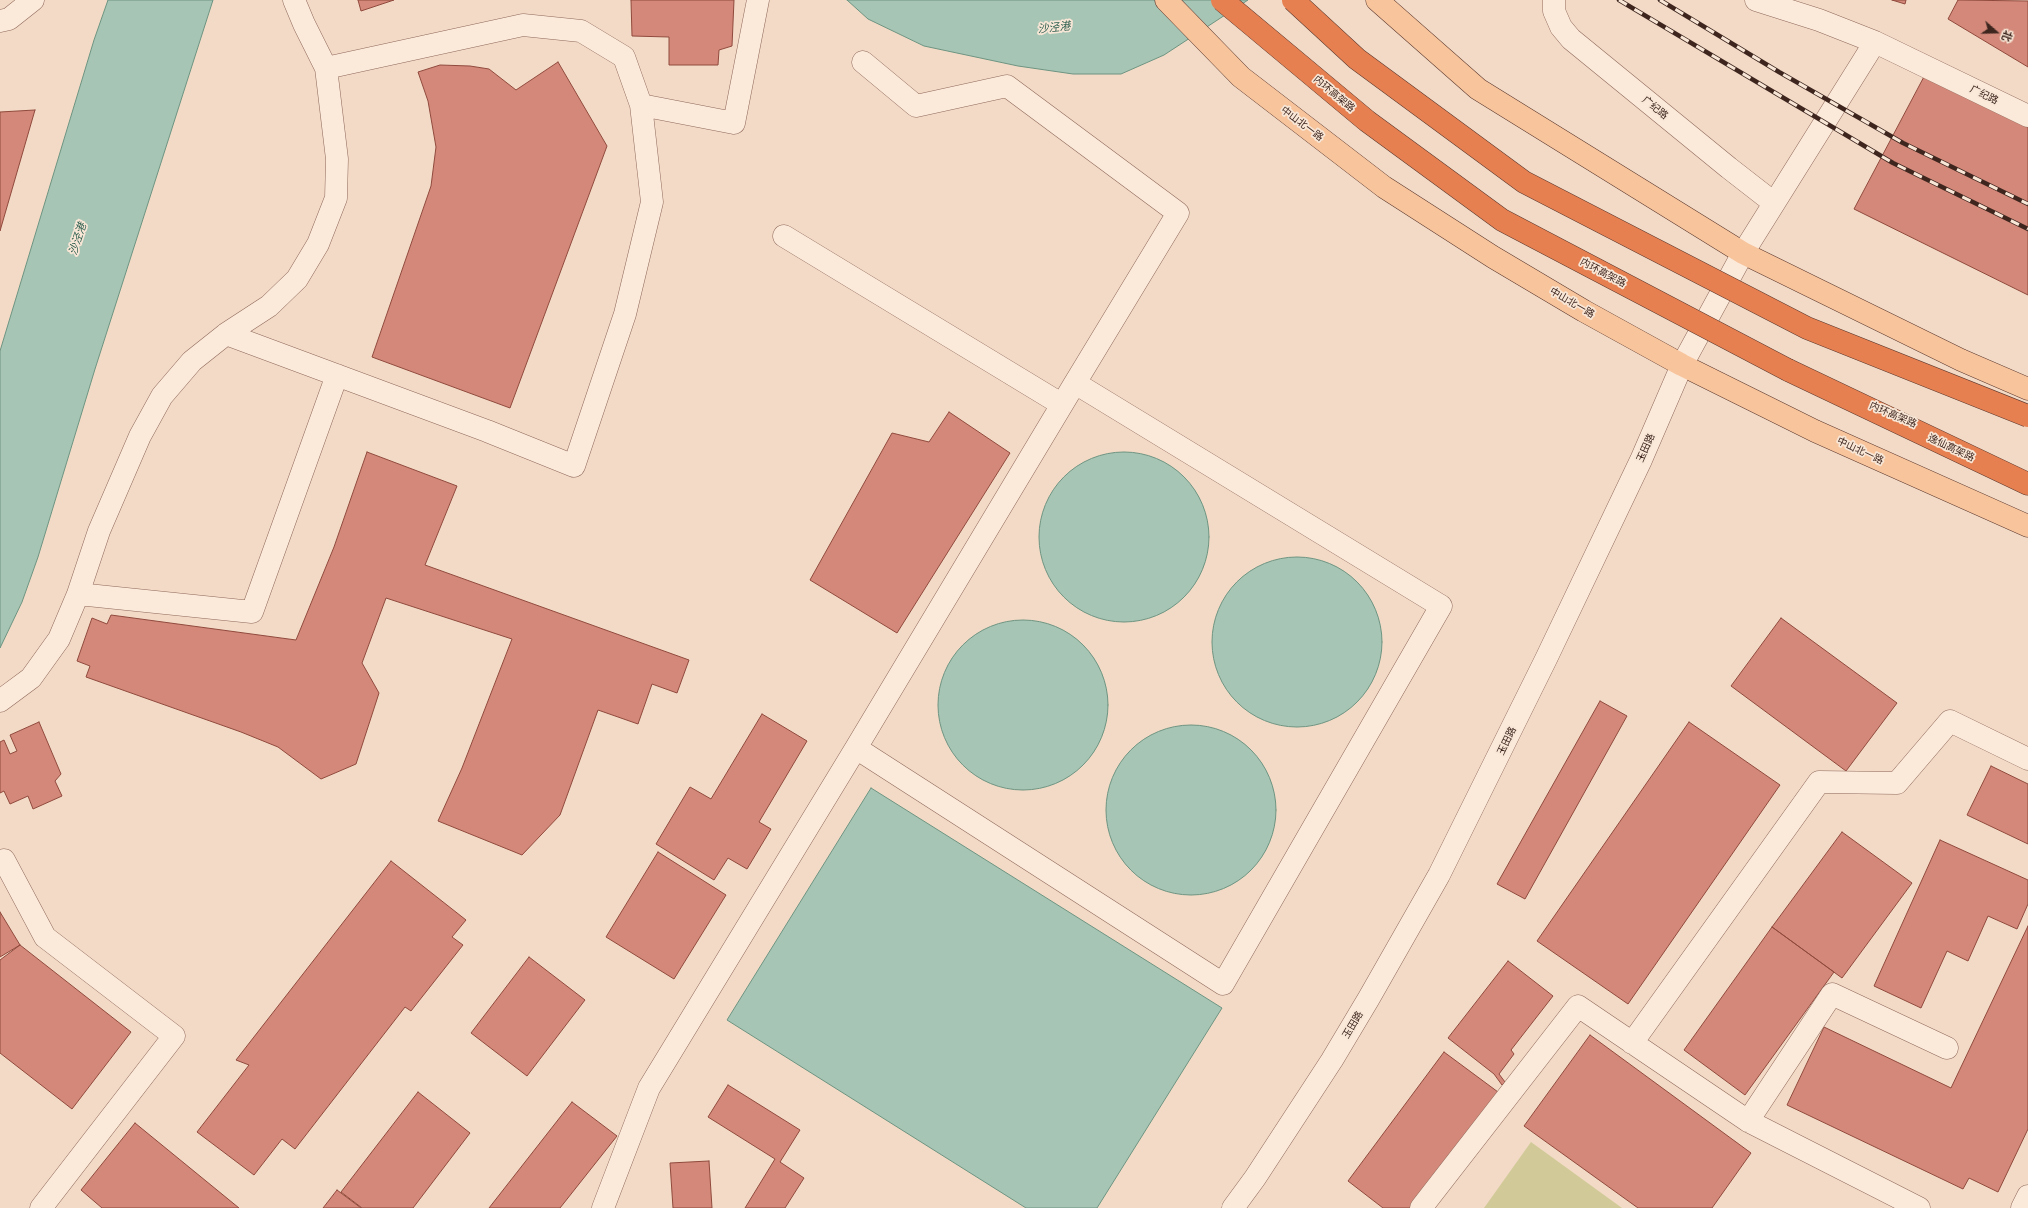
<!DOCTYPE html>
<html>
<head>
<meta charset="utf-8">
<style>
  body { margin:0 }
  #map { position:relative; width:2028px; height:1208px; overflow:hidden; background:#f2dac6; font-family:Lora,"Noto Sans SC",serif }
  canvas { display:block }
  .north { position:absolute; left:1976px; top:12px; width:40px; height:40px; -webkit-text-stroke:3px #f8e6d6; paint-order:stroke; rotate:110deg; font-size:11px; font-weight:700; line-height:16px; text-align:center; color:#3e261f }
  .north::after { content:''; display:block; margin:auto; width:14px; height:18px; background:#3e261f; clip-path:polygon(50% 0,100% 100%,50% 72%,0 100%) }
</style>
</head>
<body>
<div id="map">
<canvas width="2028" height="1208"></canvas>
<div class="north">北</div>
</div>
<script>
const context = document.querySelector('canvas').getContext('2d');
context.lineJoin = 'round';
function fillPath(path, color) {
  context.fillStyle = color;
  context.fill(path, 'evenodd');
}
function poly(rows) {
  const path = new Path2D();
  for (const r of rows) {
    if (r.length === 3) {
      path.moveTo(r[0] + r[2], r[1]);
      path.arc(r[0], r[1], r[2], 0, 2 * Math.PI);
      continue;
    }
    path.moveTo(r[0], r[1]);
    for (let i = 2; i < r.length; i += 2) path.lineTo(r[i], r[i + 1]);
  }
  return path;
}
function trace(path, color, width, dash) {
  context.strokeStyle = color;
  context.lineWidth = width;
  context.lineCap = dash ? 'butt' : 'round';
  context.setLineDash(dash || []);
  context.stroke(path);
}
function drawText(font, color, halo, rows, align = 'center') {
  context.font = font + ' Lora,"Noto Sans SC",serif';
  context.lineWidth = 3.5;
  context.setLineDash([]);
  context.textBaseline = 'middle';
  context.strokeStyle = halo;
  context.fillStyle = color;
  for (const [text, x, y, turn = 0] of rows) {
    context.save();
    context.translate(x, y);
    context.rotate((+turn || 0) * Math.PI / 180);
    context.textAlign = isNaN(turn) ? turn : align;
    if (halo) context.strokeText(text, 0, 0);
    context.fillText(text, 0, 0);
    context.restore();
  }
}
const green = poly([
  [1531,1142,1622,1208,1484,1208]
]);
const water = poly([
  [108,0,213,0,95,369,38,557,22,602,0,648,0,351,94,40,108,0],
  [847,0,1248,0,1164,55,1121,74,1073,74,1018,66,924,46,868,19,847,0],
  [1124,537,85],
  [1297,642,85],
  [1023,705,85],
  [1191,810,85],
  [871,788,1222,1008,1097,1208,1026,1208,727,1020,871,788]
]);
const building = poly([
  [358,0,394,0,361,11,358,0],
  [631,0,734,0,732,46,719,50,718,65,669,65,669,37,632,36,631,0],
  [1892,0,1906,0,1905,4,1892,0],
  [1958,0,2028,1,2028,67,1948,19,1958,0],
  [558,62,607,146,510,408,372,357,431,186,436,147,428,101,418,72,440,65,470,66,489,69,516,90,558,62],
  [1927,71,2028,120,2028,295,1854,209,1927,71],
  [35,110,0,231,0,112,35,110],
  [949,412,1010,453,897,633,810,580,892,433,929,442,949,412],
  [367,452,457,486,425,565,689,660,677,693,652,684,638,724,598,710,560,815,522,855,438,821,462,768,512,639,386,598,362,663,379,693,356,764,321,779,278,747,241,732,86,677,90,666,77,661,92,618,107,624,111,615,296,640,334,547,367,452],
  [1781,618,1897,703,1846,771,1731,686,1781,618],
  [1600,701,1627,716,1525,899,1497,884,1600,701],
  [762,714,807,741,759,822,771,829,747,869,728,858,714,880,656,844,690,787,711,799,762,714],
  [39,722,61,774,55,781,62,796,33,809,28,796,10,804,4,791,0,793,0,742,4,740,10,754,17,751,10,735,39,722],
  [1689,722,1780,785,1628,1004,1537,941,1689,722],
  [1991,766,2028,784,2028,844,1967,815,1991,766],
  [1842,832,1912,883,1842,978,1772,927,1842,832],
  [1940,840,2028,880,2028,904,2017,929,1988,916,1968,961,1947,951,1921,1008,1874,986,1940,840],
  [658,852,726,895,674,979,606,937,658,852],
  [391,861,466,920,452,937,463,945,411,1011,405,1007,295,1149,282,1139,254,1175,197,1132,249,1065,236,1060,391,861],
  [0,912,20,945,0,957,0,912],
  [2028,926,2028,1129,1998,1192,1969,1178,1963,1189,1787,1105,1824,1027,1951,1088,2028,926],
  [1772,927,1834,972,1745,1095,1684,1050,1772,927],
  [20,945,131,1032,72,1109,0,1053,0,960,20,945],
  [529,957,585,1000,527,1076,471,1033,529,957],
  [1508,961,1553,996,1511,1050,1514,1054,1499,1074,1505,1082,1502,1085,1494,1074,1448,1038,1508,961],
  [1590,1035,1751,1153,1712,1208,1638,1208,1524,1126,1590,1035],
  [1444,1052,1498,1092,1412,1208,1383,1208,1348,1181,1444,1052],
  [728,1085,800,1130,780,1162,804,1178,785,1208,745,1208,775,1159,708,1117,728,1085],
  [418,1092,470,1133,413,1208,362,1208,341,1192,418,1092],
  [572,1102,617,1136,560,1208,489,1208,572,1102],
  [135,1123,239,1208,102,1208,81,1190,135,1123],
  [709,1161,712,1208,673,1208,670,1163,709,1161],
  [337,1190,361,1208,323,1208,337,1190]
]);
const minor = poly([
  [1554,0,1554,11,1561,27,1571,39,1729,168,1774,203],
  [1756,0,1819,20,1875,42,2028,116],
  [0,21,9,19,33,0],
  [863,62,916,106,1007,86,1178,213,1075,383],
  [326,68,523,25,581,31,624,57,641,105,734,123,758,0],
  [784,236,1061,404],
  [226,334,487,431,574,466,625,314,652,202,641,105],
  [78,594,252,612,337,375],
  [0,701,31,678,59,639,78,594,99,531,140,436,162,396,192,361,226,334,269,306,297,279,318,244,336,198,337,159,326,68,304,24,294,0],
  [4,860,45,937,174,1036,41,1208],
  [1632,1043,1819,782,1897,783,1950,721,2028,759],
  [1748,1121,1832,994,1947,1048],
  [603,1208,649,1088,856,748,1075,383,1441,606,1223,984,856,748],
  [1233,1208,1255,1178,1332,1060,1369,998,1439,875,1546,659,1641,460,1682,365,1743,253,1875,42],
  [1421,1208,1578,1006,1748,1121,1919,1208],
  [2022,1208,2028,1196]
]);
const major = poly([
  [1166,0,1241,77,1384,187,1493,257,1584,311,1682,365,1815,431,2028,526],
  [1377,0,1478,89,1743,253,1961,360,2028,389]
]);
const highway = poly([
  [1788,370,2028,484]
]);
const rail = poly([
  [1619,0,1893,163,2028,229],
  [1660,0,1779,72,1903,143,2028,204]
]);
const highwayBridge = poly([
  [1222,0,1367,121,1502,220,1788,370],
  [1293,0,1357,59,1524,182,1807,328,2028,416]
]);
const streetNames = [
  ["内环高架路",1334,94,40],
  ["广纪路",1984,95,26],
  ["广纪路",1655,108,39],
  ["中山北一路",1302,124,37],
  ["内环高架路",1603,273,28],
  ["中山北一路",1572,303,30],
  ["内环高架路",1893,415,23],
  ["玉田路",1646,448,-66],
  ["逸仙高架路",1951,448,25],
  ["中山北一路",1860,451,25],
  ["玉田路",1507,741,-64],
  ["玉田路",1353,1025,-59]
];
const waterNames = [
  ["沙泾港",1054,28,-6],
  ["沙泾港",78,239,-72]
];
fillPath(green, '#d1ca98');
fillPath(water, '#a7c5b5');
trace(water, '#6d9481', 1);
fillPath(building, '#d38879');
trace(building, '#904a3d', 1);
trace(minor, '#8f695a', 23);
trace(major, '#5d382e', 23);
trace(highway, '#5d382e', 23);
trace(minor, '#fbe9da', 22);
trace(major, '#f7c49c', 22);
trace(highway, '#e68051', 22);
trace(rail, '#3e261f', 4.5);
trace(rail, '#f8e6d6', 3, [9]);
trace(highwayBridge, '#5d382e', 23, []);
trace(highwayBridge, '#e68051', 22);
drawText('10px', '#3e261f', '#f8e6d6', streetNames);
drawText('italic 11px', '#2d5f4f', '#f8e6d6', waterNames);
</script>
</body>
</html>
